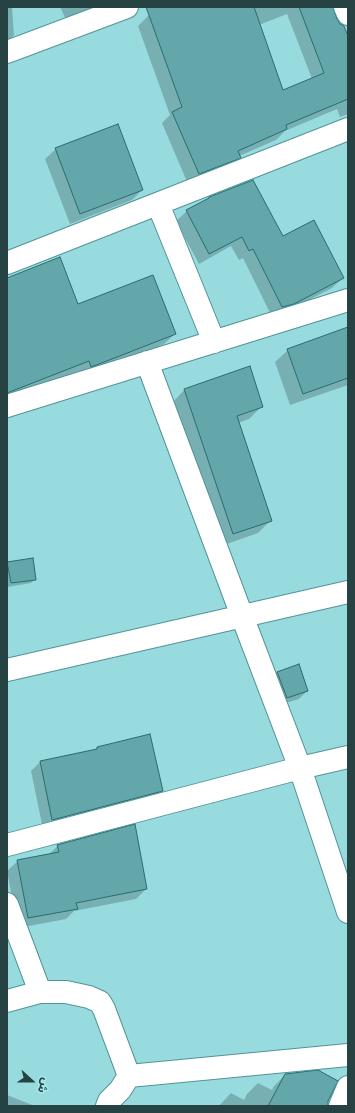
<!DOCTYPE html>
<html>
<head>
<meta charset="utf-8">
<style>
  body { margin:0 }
  #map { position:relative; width:355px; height:1113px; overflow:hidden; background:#97dbdf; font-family:"Source Sans 3","Noto Sans Arabic",sans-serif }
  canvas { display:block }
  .frame { position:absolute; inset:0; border:8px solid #264243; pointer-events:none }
  .north { position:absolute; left:12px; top:1061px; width:40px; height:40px; -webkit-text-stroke:3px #a4e8ec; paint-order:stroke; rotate:111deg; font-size:11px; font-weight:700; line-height:16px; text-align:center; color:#264243 }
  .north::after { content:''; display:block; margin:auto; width:14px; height:18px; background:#264243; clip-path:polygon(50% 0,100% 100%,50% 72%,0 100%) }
</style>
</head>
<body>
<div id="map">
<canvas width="355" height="1113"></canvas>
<div class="frame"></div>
<div class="north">ش</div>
</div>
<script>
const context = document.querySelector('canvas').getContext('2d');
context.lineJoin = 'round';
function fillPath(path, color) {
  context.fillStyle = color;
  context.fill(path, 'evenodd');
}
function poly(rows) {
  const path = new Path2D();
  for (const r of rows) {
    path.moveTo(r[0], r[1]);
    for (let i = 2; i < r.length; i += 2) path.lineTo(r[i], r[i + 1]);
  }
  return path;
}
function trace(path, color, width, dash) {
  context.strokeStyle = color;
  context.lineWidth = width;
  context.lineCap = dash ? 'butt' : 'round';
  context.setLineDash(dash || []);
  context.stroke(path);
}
const shadow = poly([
  [7,7,12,7,14,35,7,42],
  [60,7,105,7,67,22],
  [171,7,332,7,333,12,348,39,348,114,340,117,337,109,285,131,276,140,239,156,240,157,229,168,188,184,162,123,170,115,138,26,149,15],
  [287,14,312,79,283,91,259,25],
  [56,149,142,190,132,200,70,224,45,159],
  [187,211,282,237,343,278,332,288,283,313,272,317,243,258,239,260,231,246,199,264,176,221],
  [7,279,77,306,175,334,164,344,88,375,81,377,79,371,7,400],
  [348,328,348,385,290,405,275,362,288,350],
  [185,389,262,406,249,419,238,423,270,521,258,533,221,546,173,402],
  [7,563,8,563,35,579,31,583,7,587],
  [299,666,307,691,299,699,279,705,269,680,277,672],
  [97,748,162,791,153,800,43,829,31,771,40,762,94,751],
  [58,846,146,889,136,899,74,911,66,919,18,928,7,871,18,861,49,854],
  [285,1075,328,1101,327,1106,219,1106,231,1093,244,1100,247,1094,258,1083,272,1090,274,1086],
  [7,1095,35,1106,7,1106]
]);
const building = poly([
  [146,7,254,7,283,90,324,73,299,7,333,7,337,19,340,24,344,26,348,36,348,99,286,125,287,129,238,151,241,158,199,174,172,112,182,107,146,7],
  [118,124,143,190,80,214,55,148,118,124],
  [253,180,283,236,314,220,344,278,294,304,282,307,253,249,249,251,242,237,209,254,186,210,209,198,209,197,253,180],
  [60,257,78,304,153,275,176,334,99,364,91,367,89,361,7,393,7,278,60,257],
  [348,327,348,378,303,394,287,349,348,327],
  [250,366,263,407,237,416,272,521,233,534,184,389,250,366],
  [33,558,36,580,11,583,7,562,33,558],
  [299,664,308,691,287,698,277,672,299,664],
  [150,734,163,791,52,820,40,761,97,749,97,747,150,734],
  [135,824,147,889,76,903,78,909,28,918,17,860,59,852,57,845,135,824],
  [318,1070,338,1081,328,1101,328,1106,268,1106,285,1074,318,1070]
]);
const minor = poly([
  [345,7,348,14],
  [7,52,127,7],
  [158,204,214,342],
  [7,263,348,129],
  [147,362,242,616,300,768,348,912],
  [7,406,348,300],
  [7,670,348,592],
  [7,845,300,768,348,757],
  [7,904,40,992],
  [7,1001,40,992,66,992,89,997,100,1002,104,1009,129,1076],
  [107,1106,109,1101,120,1090,129,1076,348,1055],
  [340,1106,348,1087]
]);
fillPath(shadow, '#0003');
fillPath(building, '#64a7ab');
trace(building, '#276c70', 1);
trace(minor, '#519498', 24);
trace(minor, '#fff', 22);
</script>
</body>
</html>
